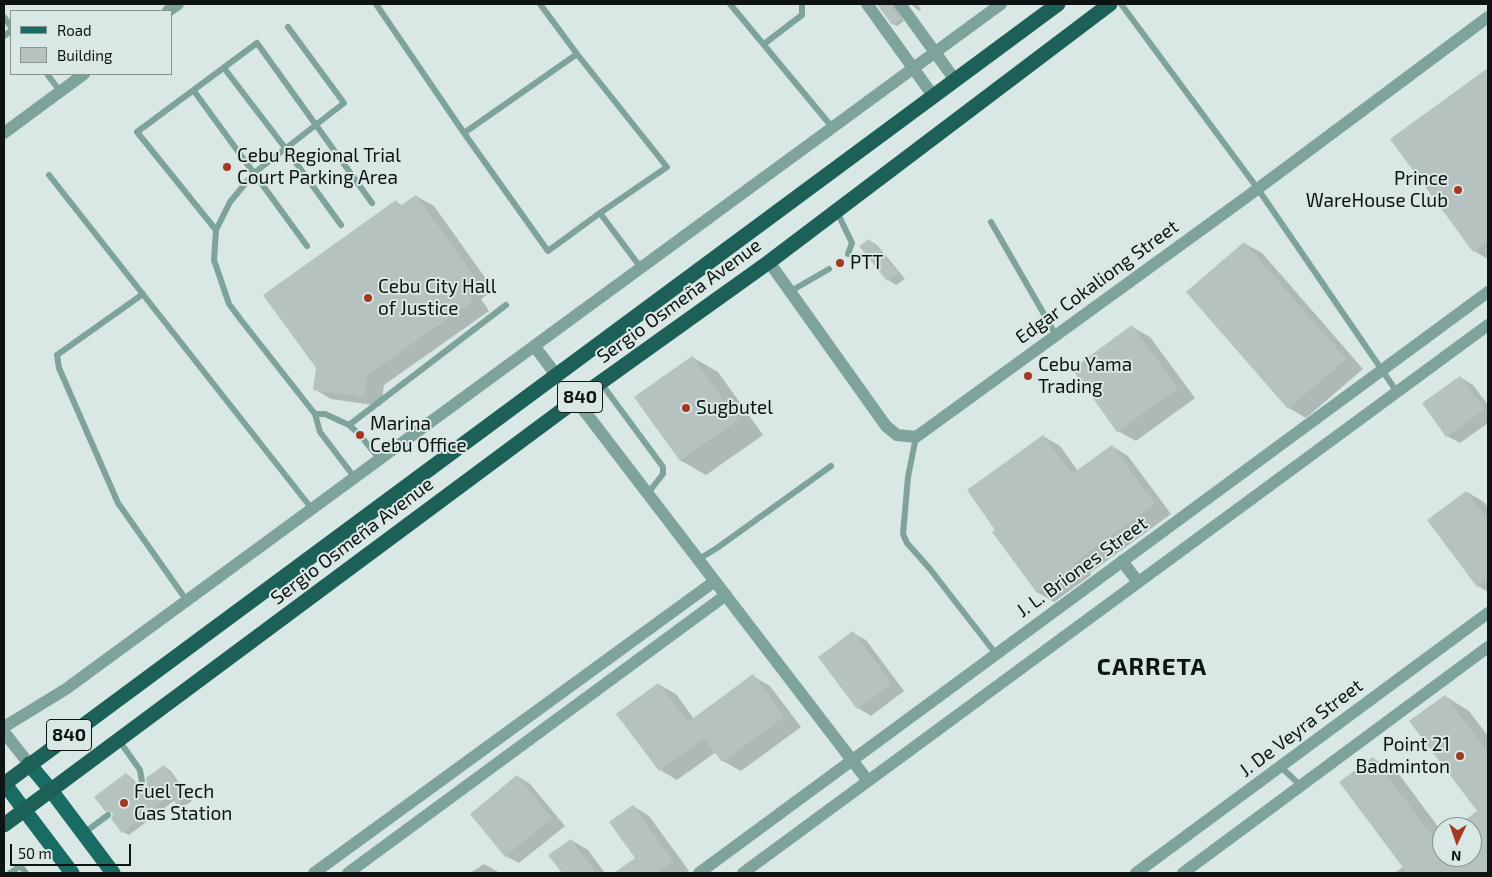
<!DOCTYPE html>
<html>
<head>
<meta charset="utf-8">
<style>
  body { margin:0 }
  #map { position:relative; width:1492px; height:877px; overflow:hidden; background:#d9e7e5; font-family:"Exo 2",sans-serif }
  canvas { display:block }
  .frame { position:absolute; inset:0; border:5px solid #0e1313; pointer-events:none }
  .legend { position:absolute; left:10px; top:10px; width:162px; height:65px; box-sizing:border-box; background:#d9e7e5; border:1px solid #889291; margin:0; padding:6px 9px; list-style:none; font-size:15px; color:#0e1313 }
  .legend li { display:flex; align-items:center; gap:10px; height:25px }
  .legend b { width:25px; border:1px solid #889291 }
  .north { position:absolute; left:1432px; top:817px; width:50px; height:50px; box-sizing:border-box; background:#d9e7e5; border:1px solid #889291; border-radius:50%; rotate:183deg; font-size:14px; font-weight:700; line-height:20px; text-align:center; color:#0e1313 }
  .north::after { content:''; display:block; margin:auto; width:18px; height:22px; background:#a23922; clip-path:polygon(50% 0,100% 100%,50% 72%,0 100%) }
  .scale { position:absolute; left:10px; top:844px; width:121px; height:22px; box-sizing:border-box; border:2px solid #0e1313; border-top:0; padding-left:6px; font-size:15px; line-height:18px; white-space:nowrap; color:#0e1313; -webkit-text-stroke:4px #d9e7e5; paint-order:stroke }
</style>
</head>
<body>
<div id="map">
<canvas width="1492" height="877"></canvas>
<div class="frame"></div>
<ul class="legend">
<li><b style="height:6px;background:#186c63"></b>Road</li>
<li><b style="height:14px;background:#b5c2c0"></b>Building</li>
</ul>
<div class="north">N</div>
<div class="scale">50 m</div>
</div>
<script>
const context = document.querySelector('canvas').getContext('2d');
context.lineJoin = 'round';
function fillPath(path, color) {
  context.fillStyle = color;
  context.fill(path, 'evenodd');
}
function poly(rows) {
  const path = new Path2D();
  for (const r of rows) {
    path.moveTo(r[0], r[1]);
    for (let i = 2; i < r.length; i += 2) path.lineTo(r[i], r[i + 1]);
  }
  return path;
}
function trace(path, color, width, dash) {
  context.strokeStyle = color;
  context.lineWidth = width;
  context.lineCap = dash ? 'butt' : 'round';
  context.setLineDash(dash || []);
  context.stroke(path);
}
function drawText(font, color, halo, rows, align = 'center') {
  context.font = font + ' "Exo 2",sans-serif';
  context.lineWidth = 4;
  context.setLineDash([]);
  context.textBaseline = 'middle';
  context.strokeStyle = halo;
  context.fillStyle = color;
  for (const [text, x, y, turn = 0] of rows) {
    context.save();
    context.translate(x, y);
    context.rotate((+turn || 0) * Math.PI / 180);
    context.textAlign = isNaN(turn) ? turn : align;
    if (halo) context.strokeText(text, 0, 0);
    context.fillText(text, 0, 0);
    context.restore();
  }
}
const shadow = poly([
  [878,4,896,4,896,8,904,21,897,26,893,24],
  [911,4,917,4,921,9,919,11],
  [1488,69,1488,259,1474,251,1392,139],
  [416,196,434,206,494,290,481,299,489,311,384,385,381,406,331,399,314,389,396,202,403,206],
  [869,240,877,245,905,279,896,285,888,280,861,246],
  [1244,243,1262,253,1363,369,1306,418,1289,408],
  [1132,327,1150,337,1195,398,1136,441,1118,431],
  [692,357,718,372,763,435,706,475,680,460],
  [1460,377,1473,385,1488,405,1488,423,1460,443,1447,436],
  [1043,436,1060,446,1078,471,1112,446,1128,456,1171,514,1090,573,1091,575,1054,602,1037,592],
  [1467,492,1484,502,1488,508,1488,592,1478,586],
  [853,633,866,640,904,691,871,716,858,708],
  [753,676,770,686,801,727,741,771,723,761,716,752,677,780,660,770,658,684,676,694,694,719],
  [1445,696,1469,711,1488,736,1488,873,1394,873,1403,867,1374,759,1398,773,1442,832,1442,857,1472,857,1472,827,1457,827,1478,811],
  [164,767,170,770,192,801,183,807,175,800,129,835,123,832,115,814,106,810,126,774,132,778,141,789,140,800],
  [517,776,530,784,565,826,519,863,506,856],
  [633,806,649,816,689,871,685,873,616,873,637,859],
  [571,840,588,850,605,873,564,873,550,855],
  [484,864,500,873,470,873]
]);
const building = poly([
  [877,4,892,4,893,9,901,19,892,25],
  [1488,68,1488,240,1473,252,1390,139],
  [416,195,477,280,464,289,473,301,367,375,364,397,313,390,316,368,263,295,396,200,400,206],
  [869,239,898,273,887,281,859,246],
  [1244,242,1346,359,1288,409,1186,292],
  [1132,325,1178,388,1117,432,1072,369],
  [692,356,738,420,680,461,634,397],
  [1460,376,1485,409,1446,437,1422,403],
  [1043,435,1072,474,1112,445,1155,504,1074,563,1075,565,1037,593,992,532,995,530,967,490],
  [1466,491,1488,520,1488,578,1477,587,1427,520],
  [853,631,892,684,857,709,818,657],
  [753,674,784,717,722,762,704,738,659,771,616,714,658,683,688,722],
  [1445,695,1488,753,1488,873,1407,873,1339,782,1373,757,1436,841,1442,837,1442,857,1472,857,1472,827,1455,827,1477,811,1409,721],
  [164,765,187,797,177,805,170,796,122,833,111,819,113,815,112,812,105,811,94,797,126,773,136,785,135,793,138,795,142,794,147,784,146,778],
  [517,775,552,818,505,857,470,814],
  [633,805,673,861,656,873,614,873,635,858,609,822],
  [571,839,596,873,562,873,548,855]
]);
const service = poly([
  [376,4,464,133,548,251,600,213,667,167,577,54],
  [730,4,832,127],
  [1121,4,1258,189,1397,392],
  [4,17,11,27],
  [288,27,344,103,254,173,230,202,216,230,214,260,229,304,241,320,315,414,320,432,355,478],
  [4,36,11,31],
  [764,44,802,15,802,4],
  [224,68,286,149,341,225],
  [47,74,60,91],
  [194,91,307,246],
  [464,133,577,54,540,4],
  [49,175,312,509],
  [837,212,852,243,848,254],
  [600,213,641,268],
  [991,222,1056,335],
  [216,230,137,132,257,43,372,203],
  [791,291,829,269],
  [143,294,57,355,59,368,118,503,187,601],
  [601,383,663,467,663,474,648,493],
  [315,414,325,414,349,425],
  [916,437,908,477,903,534,907,543,930,569,996,654],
  [380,460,360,435,349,425,506,305],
  [699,559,717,548,831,466],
  [118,739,140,770,142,782,139,790],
  [1281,767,1301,786],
  [84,833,108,815],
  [10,873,19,867,22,868,26,873]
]);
const minor = poly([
  [867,4,934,97],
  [900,4,955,80],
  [168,11,178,4],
  [4,133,84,74],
  [769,262,886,426,897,435,916,437,1248,196,1488,17],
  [535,347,557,376],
  [576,400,868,781],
  [1122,561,1138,582],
  [4,727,66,689,1001,4],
  [4,732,29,764],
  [314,873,715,581],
  [348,873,726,595],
  [699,873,1488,292],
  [743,873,1488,325],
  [1136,873,1488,613],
  [1183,873,1488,647]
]);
const primary = poly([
  [29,764,50,789,113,873],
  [4,783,72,873]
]);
const trunk = poly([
  [4,784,1058,4],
  [4,825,576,400,769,262,1110,4]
]);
const markers = [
  [227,167,5,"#a23922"],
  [1458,190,5,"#a23922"],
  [840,263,5,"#a23922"],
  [368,298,5,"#a23922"],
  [1028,376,5,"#a23922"],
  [686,408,5,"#a23922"],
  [360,435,5,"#a23922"],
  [1460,756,5,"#a23922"],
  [124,803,5,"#a23922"]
];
const shields = [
  [580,397,45],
  [69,735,45]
];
const shieldNames = [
  ["840",580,397],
  ["840",69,735]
];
const poiNames = [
  ["Cebu Regional Trial",237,156],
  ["Court Parking Area",237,178],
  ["Prince",1448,179,"right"],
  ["WareHouse Club",1448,201,"right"],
  ["PTT",850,263],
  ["Cebu City Hall",378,287],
  ["of Justice",378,309],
  ["Cebu Yama",1038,365],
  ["Trading",1038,387],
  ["Sugbutel",696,408],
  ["Marina",370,424],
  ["Cebu Office",370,446],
  ["Point 21",1450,745,"right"],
  ["Badminton",1450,767,"right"],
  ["Fuel Tech",134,792],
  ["Gas Station",134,814]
];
const streetNames = [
  ["Edgar Cokaliong Street",1097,282,-36],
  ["Sergio Osmeña Avenue",679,301,-36],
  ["Sergio Osmeña Avenue",352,541,-37],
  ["J. L. Briones Street",1082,567,-36],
  ["J. De Veyra Street",1301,728,-37]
];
const districtNames = [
  ["CARRETA",1152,667]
];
fillPath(shadow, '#0003');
fillPath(building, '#b5c2c0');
trace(service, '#7ea39d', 6);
trace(minor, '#7ea39d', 12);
trace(primary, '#186c63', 15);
trace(trunk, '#1c6058', 15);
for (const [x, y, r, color] of markers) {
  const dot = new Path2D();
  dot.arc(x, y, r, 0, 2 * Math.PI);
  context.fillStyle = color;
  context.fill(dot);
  trace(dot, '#d9e7e5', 2);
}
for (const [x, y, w] of shields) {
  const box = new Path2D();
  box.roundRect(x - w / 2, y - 15.5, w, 31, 4);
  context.fillStyle = '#d9e7e5';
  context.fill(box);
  trace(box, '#0e1313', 1);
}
drawText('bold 18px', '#0e1313', null, shieldNames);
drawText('19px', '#0e1313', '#d9e7e5', poiNames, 'left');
drawText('19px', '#0e1313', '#d9e7e5', streetNames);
context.letterSpacing = '1px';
drawText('bold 24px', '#0e1313', '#d9e7e5', districtNames);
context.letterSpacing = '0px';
</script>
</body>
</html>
